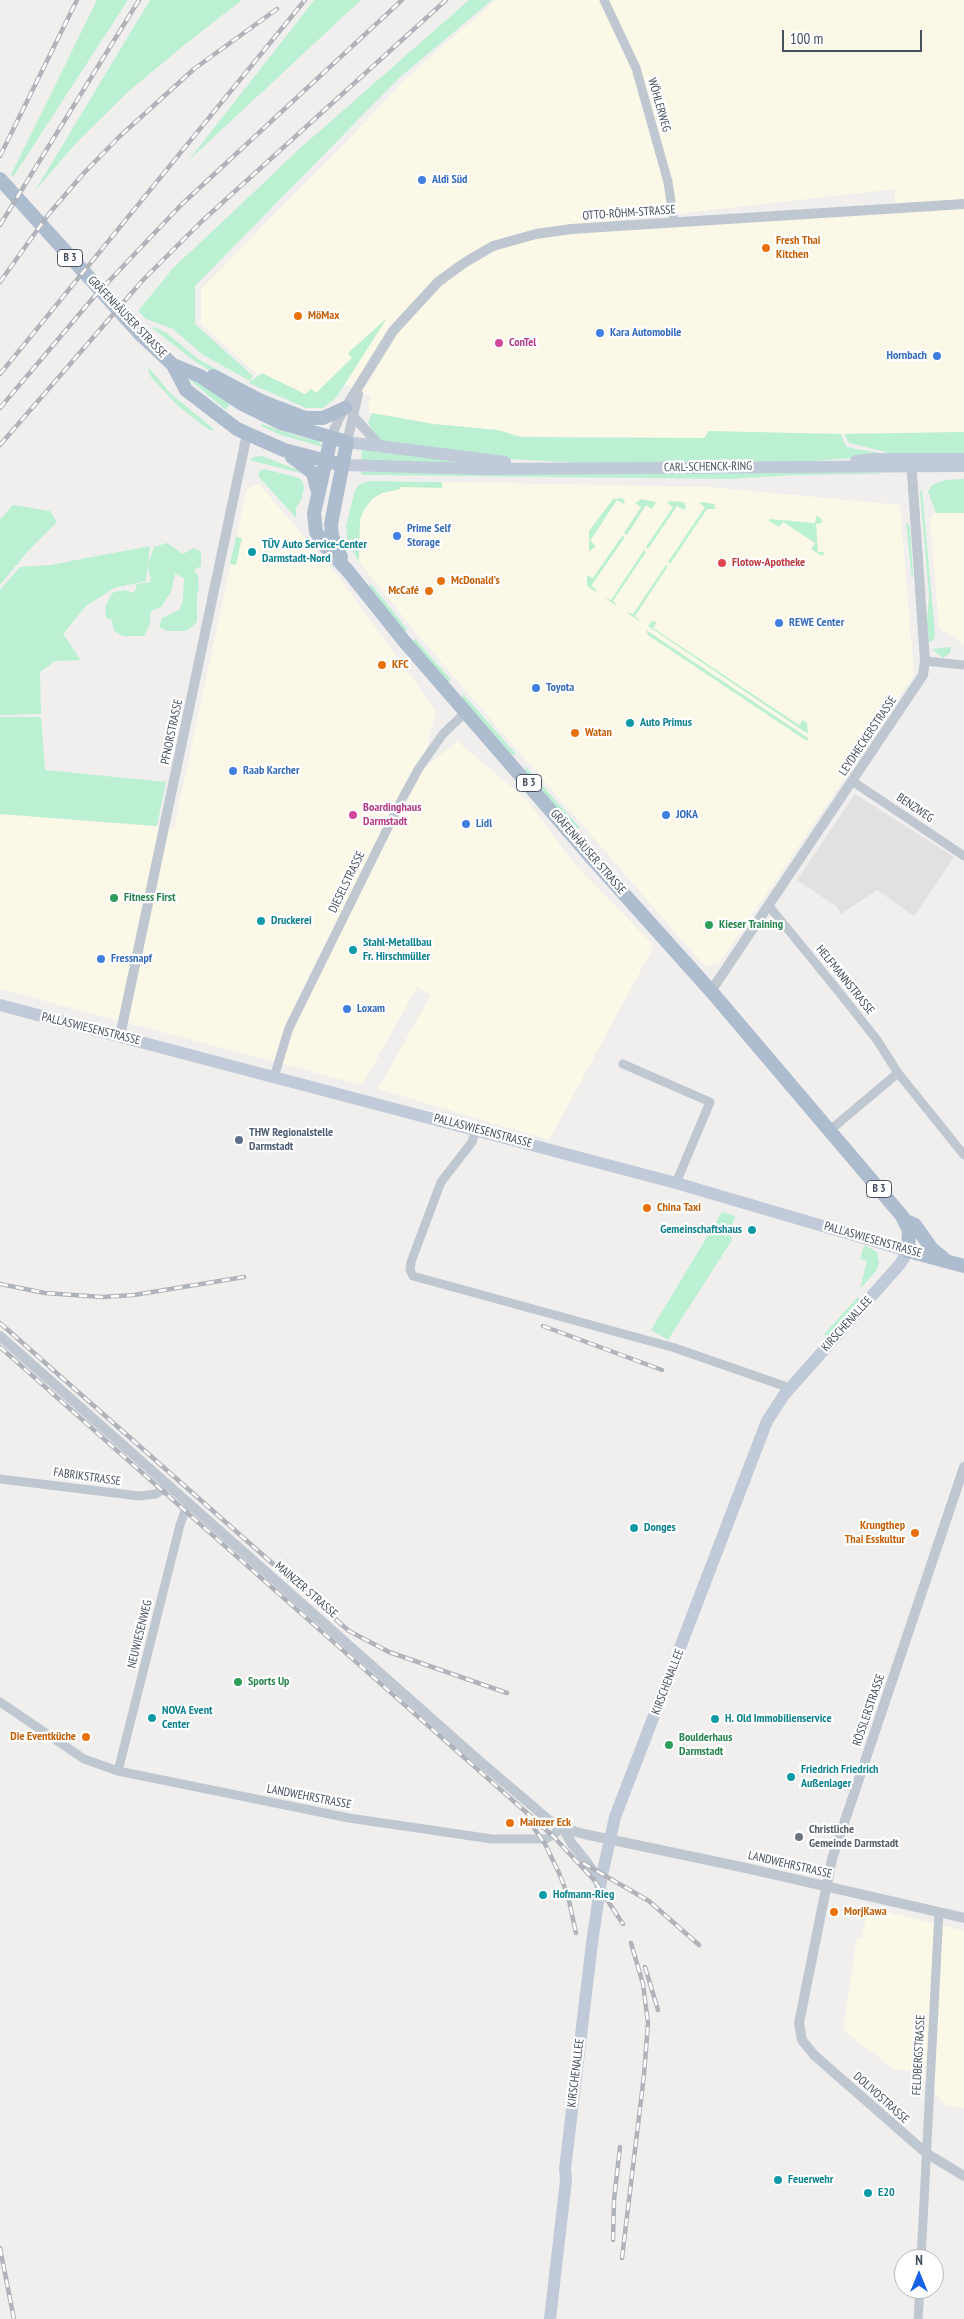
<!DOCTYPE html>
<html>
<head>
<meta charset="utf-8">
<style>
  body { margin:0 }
  #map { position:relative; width:964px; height:2319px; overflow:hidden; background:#f1efee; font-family:"PT Sans Narrow",sans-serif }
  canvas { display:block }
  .north { position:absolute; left:894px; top:2249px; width:50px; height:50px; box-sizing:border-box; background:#fff; border:1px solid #b5b9be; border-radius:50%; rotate:0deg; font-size:14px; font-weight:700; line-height:20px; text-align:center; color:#46505d }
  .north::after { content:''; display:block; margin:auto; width:18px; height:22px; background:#1461e6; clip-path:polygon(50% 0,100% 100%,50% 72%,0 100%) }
  .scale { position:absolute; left:782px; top:30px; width:140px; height:22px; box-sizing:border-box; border:2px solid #46505d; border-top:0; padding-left:6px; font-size:15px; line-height:18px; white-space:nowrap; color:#46505d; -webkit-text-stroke:4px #fff; paint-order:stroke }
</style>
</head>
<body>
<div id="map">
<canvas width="964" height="2319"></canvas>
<div class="north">N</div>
<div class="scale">100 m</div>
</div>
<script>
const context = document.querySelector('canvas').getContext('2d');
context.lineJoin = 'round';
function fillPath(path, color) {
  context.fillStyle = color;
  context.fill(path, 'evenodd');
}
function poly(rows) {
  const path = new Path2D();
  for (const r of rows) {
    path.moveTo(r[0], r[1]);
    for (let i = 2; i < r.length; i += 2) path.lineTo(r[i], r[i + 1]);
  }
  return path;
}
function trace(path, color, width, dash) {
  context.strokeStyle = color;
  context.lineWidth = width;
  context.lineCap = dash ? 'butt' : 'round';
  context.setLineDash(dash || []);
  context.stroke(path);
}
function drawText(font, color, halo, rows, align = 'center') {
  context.font = font + ' "PT Sans Narrow",sans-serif';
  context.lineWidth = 4.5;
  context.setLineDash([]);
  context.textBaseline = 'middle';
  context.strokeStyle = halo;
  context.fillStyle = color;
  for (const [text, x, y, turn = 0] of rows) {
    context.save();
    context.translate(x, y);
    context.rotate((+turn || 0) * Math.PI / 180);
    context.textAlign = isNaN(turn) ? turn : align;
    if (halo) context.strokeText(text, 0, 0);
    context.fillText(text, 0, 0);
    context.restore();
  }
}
const commercial = poly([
  [496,0,964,0,964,432,818,434,710,431,704,438,521,437,498,430,433,424,372,413,369,412,368,406,371,396,340,382,315,402,262,378,231,351,201,324,201,289,369,118,403,81],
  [895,189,895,203,577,225],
  [392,481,709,487,900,505,914,675,719,964,709,966,701,962,423,641,359,562,355,554,354,514],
  [259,484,342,581,436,711,421,771,457,741,527,800,572,861,654,946,549,1140,378,1089,431,995,417,987,362,1085,0,989,0,814,174,828,247,488],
  [936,513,964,513,964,644,939,628,930,520,932,515],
  [868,1907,964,1931,964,2108,946,2106,919,2071,894,2069,843,2030,857,1937,862,1938]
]);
const education = poly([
  [855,794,954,857,914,916,877,890,841,914,836,906,797,880]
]);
const green = poly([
  [97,0,128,0,13,177,11,175],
  [150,0,242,0,183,46,129,91,77,142,35,191],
  [314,0,361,0,188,161,291,30],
  [469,0,492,0,399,78,195,286,195,324,253,376,250,381,203,355,173,329,146,319,138,311,174,267,234,211,297,151],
  [387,318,336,398,323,408,306,408,249,383,262,373,305,394,311,389,316,393,352,358,348,353],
  [155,327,168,334,198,359,239,382,239,387,197,363,152,328],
  [148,367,171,394,215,430,209,430,178,406,150,376],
  [190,378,230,403,226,410,191,381],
  [372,413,433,424,498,430,521,437,704,438,709,431,841,434,844,443,847,447,878,453,880,456,813,461,598,464,493,458,385,443,374,436,368,422],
  [262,424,300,437,318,440,323,447,281,435,261,426],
  [964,432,964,456,887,456,886,452,849,443,844,434],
  [362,449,462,461,462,463,361,462],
  [262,456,293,468,304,474,249,460,254,457],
  [264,469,299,478,303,482,304,488,302,498,296,508,296,518,259,477,259,472],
  [360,472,880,473,877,474,794,475,731,479,372,475,362,475],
  [964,479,964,513,936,513,928,492,932,485,945,480],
  [371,481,442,482,442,488,401,487,400,489,382,493,372,499,364,510,360,520,359,562,348,543,346,526,355,490,360,484],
  [922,489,935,634,934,640,929,642,927,622,929,595,920,492],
  [613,499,622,498,625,502,624,504,617,500,590,541,596,546,589,552,589,531],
  [641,499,656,502,652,509,646,505,627,535,624,533,641,507,635,503],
  [670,501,683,502,686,506,684,510,677,506,648,549,646,547,673,507,667,503],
  [701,502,714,504,716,509,707,509,670,564,668,562,705,507,699,503],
  [13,505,50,511,57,522,28,551,0,585,0,520],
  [816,516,821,518,822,523,816,524,818,552,825,552,822,556,811,549,815,543,783,522,779,527,769,521,770,519,815,523],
  [906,522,910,527,913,575,912,579],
  [622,536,625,537,591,586,597,590,596,592,587,586,587,575,593,578],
  [236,537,242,538,236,565,230,564],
  [167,543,183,554,193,548,201,551,201,566,194,570,198,575,199,588,197,595,197,622,186,631,167,631,159,627,162,618,179,610,183,600,184,578,175,574,171,592,161,607,151,611,150,624,144,636,123,636,114,631,112,620,106,618,105,607,112,593,124,590,134,593,137,584,151,582,148,565,146,581,114,588,86,606,63,634,81,660,55,661,40,672,41,714,0,715,0,590,20,567,50,565,150,546,148,565,154,547],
  [644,550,646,552,613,601,618,607,604,597,611,600],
  [666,565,668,566,635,616,641,622,626,612,633,614],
  [371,584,407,629,405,632,375,595,369,586],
  [652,621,657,622,653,628,799,725,803,720,807,723,808,734,648,626],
  [646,630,808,738,807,741,648,635],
  [415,639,451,680,448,682,413,641],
  [951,647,950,653,943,658,932,649],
  [463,694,516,754,512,755,462,698],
  [0,717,41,717,45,770,166,782,157,826,0,814],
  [525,766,580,828,575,829,527,773],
  [722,1212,735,1216,730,1233,732,1240,668,1340,651,1330],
  [864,1245,877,1252,879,1263,876,1271,860,1289,867,1261,860,1259],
  [858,1297,860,1301,829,1338,824,1334]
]);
const minor = poly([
  [604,0,636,68,668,182,674,222],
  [925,661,964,665],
  [852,781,964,856],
  [769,906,839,992,877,1040,898,1073,964,1155],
  [623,1064,710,1102,676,1183],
  [274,1077,289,1028,401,801,419,768,443,734,466,712],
  [476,1130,472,1142,441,1182,411,1262,410,1270,413,1276,675,1348,790,1388],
  [829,1131,898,1073],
  [0,1479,139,1496,156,1494,169,1485],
  [0,1702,84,1759,118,1771,349,1818,492,1839,546,1839,563,1828],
  [118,1771,180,1525,185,1511,190,1504],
  [921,2259,939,1912],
  [918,2319,920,2289]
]);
const tertiary = poly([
  [353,416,381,447],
  [331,438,339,418,393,331,438,282,464,263,493,246,536,234,571,229,964,204],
  [347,442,358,394],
  [711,991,923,675,925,661,911,459],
  [120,1036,247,434],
  [0,1336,476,1758,550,1821,563,1828,584,1834,746,1868,964,1918],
  [964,1467,832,1859,799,2023,802,2040,814,2055,926,2153,964,2176],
  [563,1828,572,1844,586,1861,601,1883]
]);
const secondary = poly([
  [347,442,505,462],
  [856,461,875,459,964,459],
  [343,465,483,469,964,466],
  [0,1005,676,1183,908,1251,900,1264,784,1395,767,1421,615,1817,602,1875,592,1943,565,2169,566,2180,550,2319]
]);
const primary = poly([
  [0,179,141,335,173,365,200,376,242,404,281,423,347,442,331,524,332,536,341,557],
  [173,365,186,390,237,429,284,450,335,463],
  [213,376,261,401,305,418,323,418,345,408],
  [331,438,314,513,316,532,324,545,348,571,404,641,589,855,711,991,902,1216,909,1230,908,1251,964,1266],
  [292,457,313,473,317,489],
  [906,1221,915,1225,932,1249,944,1259]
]);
const rail = poly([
  [0,156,77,0],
  [0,225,139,0],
  [0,282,48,215,83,174,119,137,194,69,277,9],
  [0,374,305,0],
  [0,408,93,298,181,205,402,0],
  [0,445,142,281,201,222,446,0],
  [0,1284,45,1293,102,1297,134,1295,244,1277],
  [0,1323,349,1631,389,1652,507,1693],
  [543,1326,662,1370],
  [0,1347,553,1836,594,1880,623,1924],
  [529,1821,545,1844,559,1873,568,1896,576,1933],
  [583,1863,649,1901,699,1945],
  [645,1967,658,2010],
  [613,2240,614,2200,620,2147],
  [0,2248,14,2319],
  [622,2258,644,2075,648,2023,643,1984,631,1943]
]);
const markers = [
  [422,180,5,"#3f7fe0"],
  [766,248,5,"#e8710a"],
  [298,316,5,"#e8710a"],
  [600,333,5,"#3f7fe0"],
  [499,343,5,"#d1479c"],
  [937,356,5,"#3f7fe0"],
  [397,536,5,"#3f7fe0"],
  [252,552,5,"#0f9aa8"],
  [722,563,5,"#e0444e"],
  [441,581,5,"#e8710a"],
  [429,591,5,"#e8710a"],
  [779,623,5,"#3f7fe0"],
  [382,665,5,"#e8710a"],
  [536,688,5,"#3f7fe0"],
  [630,723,5,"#0f9aa8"],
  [575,733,5,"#e8710a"],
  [233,771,5,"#3f7fe0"],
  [353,815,5,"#d1479c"],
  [666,815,5,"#3f7fe0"],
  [466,824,5,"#3f7fe0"],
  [114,898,5,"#2e9e5b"],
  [261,921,5,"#0f9aa8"],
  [709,925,5,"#2e9e5b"],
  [353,950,5,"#0f9aa8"],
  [101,959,5,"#3f7fe0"],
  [347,1009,5,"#3f7fe0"],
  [239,1140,5,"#5c6f8a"],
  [647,1208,5,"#e8710a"],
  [752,1230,5,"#0f9aa8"],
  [634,1528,5,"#0f9aa8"],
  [915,1533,5,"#e8710a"],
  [238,1682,5,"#2e9e5b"],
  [152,1718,5,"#0f9aa8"],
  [715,1719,5,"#0f9aa8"],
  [86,1737,5,"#e8710a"],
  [669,1745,5,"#2e9e5b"],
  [791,1777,5,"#0f9aa8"],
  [510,1823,5,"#e8710a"],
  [799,1837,5,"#6b7280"],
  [543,1895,5,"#0f9aa8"],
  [834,1912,5,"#e8710a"],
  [778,2180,5,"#0f9aa8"],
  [868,2193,5,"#0f9aa8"]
];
const shields = [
  [70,258,25],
  [529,783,25],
  [879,1189,25]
];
const shieldNames = [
  ["B 3",70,258],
  ["B 3",529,783],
  ["B 3",879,1189]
];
const streetNames = [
  ["WÖHLERWEG",659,105,74],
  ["OTTO-RÖHM-STRASSE",629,213,-4],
  ["GRÄFENHÄUSER STRASSE",127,317,46],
  ["CARL-SCHENCK-RING",708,467,-1],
  ["PFNORSTRASSE",172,732,-78],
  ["LEYDHECKERSTRASSE",868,736,-56],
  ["BENZWEG",915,808,34],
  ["GRÄFENHÄUSER STRASSE",588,852,49],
  ["DIESELSTRASSE",347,882,-64],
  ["HELFMANNSTRASSE",845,980,51],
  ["PALLASWIESENSTRASSE",91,1029,14],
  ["PALLASWIESENSTRASSE",483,1131,15],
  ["PALLASWIESENSTRASSE",873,1240,16],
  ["KIRSCHENALLEE",847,1324,-48],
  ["FABRIKSTRASSE",87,1477,8],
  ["MAINZER STRASSE",306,1590,41],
  ["NEUWIESENWEG",140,1634,-76],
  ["KIRSCHENALLEE",668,1682,-69],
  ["RÖSSLERSTRASSE",869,1710,-71],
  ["LANDWEHRSTRASSE",309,1797,11],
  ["LANDWEHRSTRASSE",790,1865,13],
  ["FELDBERGSTRASSE",919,2055,-87],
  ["KIRSCHENALLEE",576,2073,-83],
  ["DOLIVOSTRASSE",881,2098,42]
];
const shopNames = [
  ["Aldi Süd",432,180],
  ["Kara Automobile",610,333],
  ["Hornbach",927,356,"right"],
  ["Prime Self",407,529],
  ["Storage",407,543],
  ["REWE Center",789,623],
  ["Toyota",546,688],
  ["Raab Karcher",243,771],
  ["JOKA",676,815],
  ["Lidl",476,824],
  ["Fressnapf",111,959],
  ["Loxam",357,1009]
];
const foodNames = [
  ["Fresh Thai",776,241],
  ["Kitchen",776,255],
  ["MöMax",308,316],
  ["McDonald's",451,581],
  ["McCafé",419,591,"right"],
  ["KFC",392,665],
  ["Watan",585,733],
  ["China Taxi",657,1208],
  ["Krungthep",905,1526,"right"],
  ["Thai Esskultur",905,1540,"right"],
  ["Die Eventküche",76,1737,"right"],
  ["Mainzer Eck",520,1823],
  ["MorjKawa",844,1912]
];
const hotelNames = [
  ["ConTel",509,343],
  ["Boardinghaus",363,808],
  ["Darmstadt",363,822]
];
const cultureNames = [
  ["TÜV Auto Service-Center",262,545],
  ["Darmstadt-Nord",262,559],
  ["Auto Primus",640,723],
  ["Druckerei",271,921],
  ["Stahl-Metallbau",363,943],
  ["Fr. Hirschmüller",363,957],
  ["Gemeinschaftshaus",742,1230,"right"],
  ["Donges",644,1528],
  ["NOVA Event",162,1711],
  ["Center",162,1725],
  ["H. Old Immobilienservice",725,1719],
  ["Friedrich Friedrich",801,1770],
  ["Außenlager",801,1784],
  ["Hofmann-Rieg",553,1895],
  ["Feuerwehr",788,2180],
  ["E20",878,2193]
];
const healthNames = [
  ["Flotow-Apotheke",732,563]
];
const leisureNames = [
  ["Fitness First",124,898],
  ["Kieser Training",719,925],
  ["Sports Up",248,1682],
  ["Boulderhaus",679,1738],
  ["Darmstadt",679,1752]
];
const serviceNames = [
  ["THW Regionalstelle",249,1133],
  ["Darmstadt",249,1147]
];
const worshipNames = [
  ["Christliche",809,1830],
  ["Gemeinde Darmstadt",809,1844]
];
fillPath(commercial, '#fcf8e7');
fillPath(education, '#e2e0e0');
fillPath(green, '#bbf0d3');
trace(minor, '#bfc8d1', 9);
trace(tertiary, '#bfc8d1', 10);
trace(secondary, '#c1cad8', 12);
trace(primary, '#adbcce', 14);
trace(rail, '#b0b3b9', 4.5);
trace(rail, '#fff', 2.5, [8]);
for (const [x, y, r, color] of markers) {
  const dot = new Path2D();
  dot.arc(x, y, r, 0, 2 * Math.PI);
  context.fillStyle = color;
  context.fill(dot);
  trace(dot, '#fff', 2);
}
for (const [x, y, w] of shields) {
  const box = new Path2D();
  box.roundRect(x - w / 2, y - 8.5, w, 17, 4);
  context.fillStyle = '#fff';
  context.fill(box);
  trace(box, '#46505d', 1);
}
drawText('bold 11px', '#46505d', null, shieldNames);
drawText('12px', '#46505d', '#fff', streetNames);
drawText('bold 12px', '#366cbe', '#fff', shopNames, 'left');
drawText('bold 12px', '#c56008', '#fff', foodNames, 'left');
drawText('bold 12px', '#b23c85', '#fff', hotelNames, 'left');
drawText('bold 12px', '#0d838f', '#fff', cultureNames, 'left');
drawText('bold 12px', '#be3a42', '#fff', healthNames, 'left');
drawText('bold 12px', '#27864d', '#fff', leisureNames, 'left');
drawText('bold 12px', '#4e5e75', '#fff', serviceNames, 'left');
drawText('bold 12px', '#5b616d', '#fff', worshipNames, 'left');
</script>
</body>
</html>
